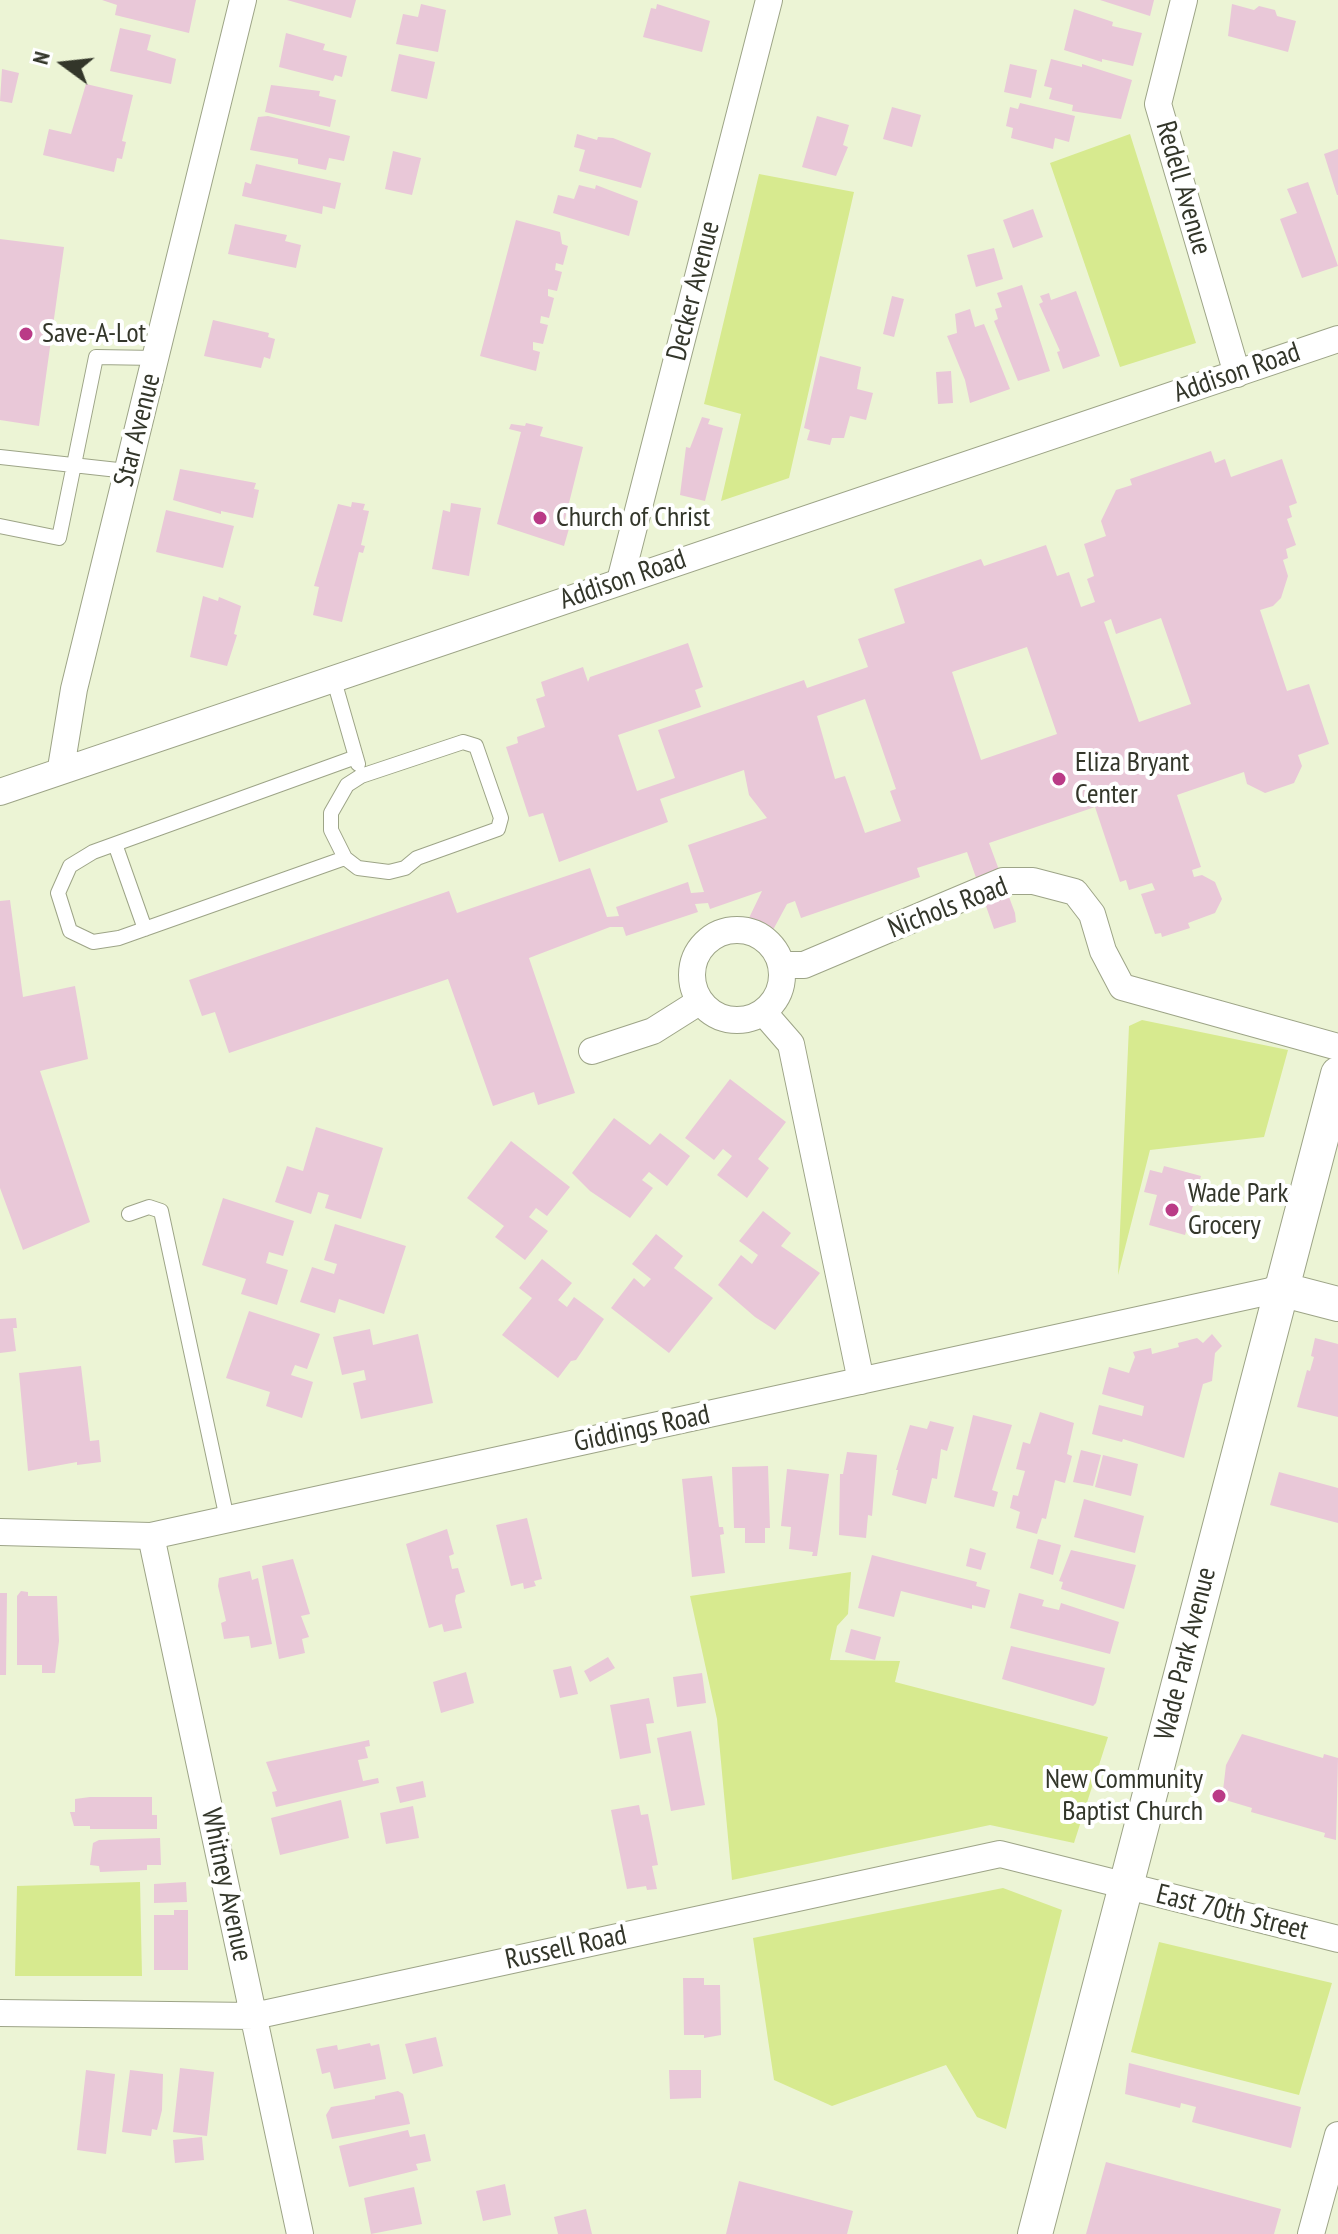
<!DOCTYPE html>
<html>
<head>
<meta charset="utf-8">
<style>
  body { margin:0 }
  #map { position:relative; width:1338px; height:2234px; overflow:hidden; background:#ecf4d5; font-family:"PT Sans Narrow",sans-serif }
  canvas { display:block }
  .north { position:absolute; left:24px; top:24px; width:80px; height:80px; -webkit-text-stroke:6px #fff; paint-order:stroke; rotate:285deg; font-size:22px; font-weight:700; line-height:32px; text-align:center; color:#33362a }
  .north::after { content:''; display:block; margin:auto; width:28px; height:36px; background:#33362a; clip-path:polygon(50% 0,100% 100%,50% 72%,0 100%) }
</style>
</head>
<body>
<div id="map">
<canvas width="1338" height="2234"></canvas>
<div class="north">N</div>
</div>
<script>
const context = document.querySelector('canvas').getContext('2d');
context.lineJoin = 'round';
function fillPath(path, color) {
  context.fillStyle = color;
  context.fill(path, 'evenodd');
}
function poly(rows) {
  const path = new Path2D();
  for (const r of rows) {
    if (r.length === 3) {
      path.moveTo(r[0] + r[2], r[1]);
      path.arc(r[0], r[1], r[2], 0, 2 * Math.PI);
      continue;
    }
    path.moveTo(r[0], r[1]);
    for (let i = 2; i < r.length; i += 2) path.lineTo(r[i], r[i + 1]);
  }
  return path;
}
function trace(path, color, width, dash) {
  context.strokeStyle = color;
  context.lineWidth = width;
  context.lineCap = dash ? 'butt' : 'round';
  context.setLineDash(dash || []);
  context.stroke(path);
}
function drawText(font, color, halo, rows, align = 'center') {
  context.font = font + ' "PT Sans Narrow",sans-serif';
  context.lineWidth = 8;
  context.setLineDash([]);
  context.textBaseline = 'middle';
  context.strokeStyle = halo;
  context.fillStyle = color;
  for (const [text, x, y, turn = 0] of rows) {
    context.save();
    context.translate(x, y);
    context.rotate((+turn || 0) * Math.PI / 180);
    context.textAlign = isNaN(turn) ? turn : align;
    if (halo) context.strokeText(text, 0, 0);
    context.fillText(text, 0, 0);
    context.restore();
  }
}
const green = poly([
  [1130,134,1196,343,1120,367,1050,163],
  [759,174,854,192,789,478,721,501,741,414,704,404],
  [1142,1020,1288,1050,1264,1137,1150,1150,1118,1275,1129,1026],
  [851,1572,848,1614,837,1626,830,1660,900,1661,895,1682,1108,1737,1074,1843,990,1825,732,1880,717,1719,690,1596],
  [140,1882,142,1976,15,1976,17,1886],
  [1003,1888,1062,1910,1006,2129,977,2117,946,2065,832,2106,774,2080,753,1938],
  [1159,1942,1332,1983,1299,2095,1131,2052]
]);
const building = poly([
  [102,0,196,0,189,33,115,15,117,5],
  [287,0,356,0,351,18],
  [1100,0,1154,0,1150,16],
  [421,4,446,10,438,52,396,44,403,14,418,17],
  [657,4,710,21,702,52,643,37,651,8,656,9],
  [1232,4,1254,10,1259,6,1275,10,1277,16,1296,21,1288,52,1228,36],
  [1074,9,1113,22,1112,26,1142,33,1133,66,1102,59,1102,62,1064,50],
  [120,28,151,35,147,50,176,59,171,84,110,71],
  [286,33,325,44,323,50,347,56,342,77,335,75,333,81,279,67],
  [399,54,435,62,427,99,391,91],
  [1051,59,1082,67,1082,64,1132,80,1121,119,1072,111,1073,105,1049,99,1052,88,1044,86],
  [1010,64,1037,70,1031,98,1004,92],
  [2,69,19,73,12,103,0,101],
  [86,84,133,95,122,141,126,142,122,159,117,158,114,172,43,155,49,129,71,134],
  [271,85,320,91,319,96,336,100,330,127,265,112],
  [1020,103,1075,116,1069,142,1055,138,1053,149,1011,138,1013,128,1006,126,1010,107,1018,109],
  [892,107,921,115,912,147,883,139],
  [268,116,350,136,344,161,329,158,326,170,298,164,298,159,250,150,258,117],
  [817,116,849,125,843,145,848,147,836,176,802,167],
  [577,134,597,140,598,137,613,138,651,153,641,188,579,171,585,150,574,147],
  [1338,149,1338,195,1337,195,1324,154],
  [393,151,421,158,412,195,385,189],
  [256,164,341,183,335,209,323,206,322,214,242,196,245,182,251,184],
  [1308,182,1338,266,1302,278,1280,219,1297,213,1287,189],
  [579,185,595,189,596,185,638,201,629,236,553,213,558,195,574,199],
  [1033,209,1043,237,1013,248,1003,220],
  [516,220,560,232,562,244,568,246,563,265,556,263,555,270,562,272,557,291,548,289,548,296,554,298,549,318,541,316,540,323,548,325,543,344,533,342,533,350,540,352,536,371,480,356],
  [235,224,287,235,285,241,301,245,296,268,228,254],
  [0,239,64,247,39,426,0,420],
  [994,248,1003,279,976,287,967,255],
  [1022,285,1050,371,1018,381,994,321,998,319,995,309,1002,307,997,293],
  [1076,291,1100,356,1063,369,1057,352,1060,351,1039,304,1043,302,1040,296,1049,293,1051,300],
  [892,296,904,299,894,337,883,334],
  [970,309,975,327,984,324,1010,389,970,403,965,380,947,336,957,333,955,314],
  [213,320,269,333,268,337,275,339,270,359,264,357,261,368,204,356],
  [820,356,861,367,857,389,873,393,866,420,850,416,844,438,832,438,830,445,807,440,810,430,804,428],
  [951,371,953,403,938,404,936,372],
  [702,417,710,419,708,424,723,428,705,501,680,495,686,447,690,448],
  [526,423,543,427,540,436,583,447,564,523,570,525,564,546,497,524,521,432,509,429,511,424,525,426],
  [1211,451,1215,463,1225,459,1231,477,1282,459,1297,503,1289,506,1292,517,1287,519,1296,545,1286,549,1288,558,1283,560,1288,576,1281,598,1273,606,1260,610,1287,691,1309,684,1329,744,1298,755,1302,766,1294,783,1265,793,1247,784,1244,772,1177,795,1201,867,1192,870,1194,877,1202,875,1215,882,1222,899,1215,913,1188,923,1190,928,1162,937,1161,933,1155,934,1141,894,1155,890,1152,883,1129,890,1126,880,1120,882,1095,807,989,843,1015,913,1016,922,994,929,967,852,917,868,920,877,801,918,795,901,787,904,773,930,749,918,762,891,710,909,708,903,695,904,698,912,626,936,623,927,610,927,529,958,575,1093,538,1105,534,1092,493,1106,448,979,229,1053,215,1012,202,1016,189,980,449,891,457,913,590,868,607,917,619,916,616,907,688,882,691,893,704,892,688,845,767,818,749,795,744,770,660,799,668,822,559,862,543,813,529,817,506,747,518,743,517,737,545,727,536,699,545,696,541,682,583,667,588,682,590,677,688,643,703,687,695,690,701,707,618,735,637,791,675,778,658,730,804,680,807,688,868,667,858,639,905,623,894,589,981,559,984,566,1046,545,1057,576,1069,572,1081,607,1095,602,1087,579,1094,576,1084,544,1106,536,1101,521,1116,490,1132,485,1130,479],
  [1161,618,1191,704,1139,722,1104,622,1111,619,1116,634],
  [1027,647,1057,734,981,760,952,672],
  [865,699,896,789,890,791,901,821,865,833,845,776,835,779,817,716],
  [180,469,256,483,254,489,259,490,253,518,221,511,221,514,173,500],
  [352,502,365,504,363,510,369,511,361,545,365,546,363,553,359,552,342,622,313,615,319,587,314,586,338,504,351,507],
  [451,503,481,508,469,576,432,569,443,510,450,512],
  [166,510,234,526,223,568,156,552],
  [203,596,218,601,219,597,241,606,234,634,237,635,227,666,190,657],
  [10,900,23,997,75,986,88,1059,40,1071,90,1222,23,1250,0,1188,0,901],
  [730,1079,786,1122,758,1159,769,1168,747,1198,717,1175,732,1156,723,1149,714,1160,685,1138],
  [614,1118,650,1145,660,1133,690,1156,667,1186,649,1172,642,1180,653,1188,630,1218,590,1191,572,1173],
  [316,1127,383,1148,361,1219,325,1208,329,1195,318,1192,311,1214,275,1202,287,1166,303,1171],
  [511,1141,570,1187,547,1216,536,1208,529,1217,548,1231,525,1260,495,1237,504,1226,467,1198],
  [1164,1166,1201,1176,1185,1235,1149,1225,1157,1195,1144,1192,1150,1170,1162,1173],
  [223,1198,294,1221,283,1256,269,1252,266,1263,288,1270,277,1305,241,1294,246,1279,202,1265],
  [763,1211,791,1233,781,1246,820,1273,775,1330,755,1317,718,1285,741,1255,752,1264,758,1255,739,1241],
  [335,1224,406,1246,384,1314,339,1299,335,1313,300,1302,312,1267,334,1274,337,1264,324,1260],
  [656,1234,683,1256,674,1268,713,1298,669,1353,611,1308,634,1278,644,1287,651,1279,632,1264],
  [542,1259,572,1283,558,1300,567,1307,574,1297,604,1319,576,1360,571,1361,558,1378,502,1335,532,1298,519,1288],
  [249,1311,320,1334,307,1369,295,1365,291,1375,313,1382,302,1418,266,1406,270,1392,226,1378],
  [16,1318,17,1328,13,1328,16,1351,0,1353,0,1319],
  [370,1329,373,1345,418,1334,433,1403,361,1419,353,1383,366,1380,364,1370,342,1375,333,1337],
  [1212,1334,1222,1346,1215,1353,1212,1381,1203,1384,1184,1458,1123,1439,1122,1442,1092,1434,1099,1405,1142,1416,1144,1406,1102,1394,1109,1367,1129,1373,1135,1357,1133,1352,1151,1348,1152,1354,1179,1347,1178,1343,1197,1338,1203,1343],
  [1315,1338,1338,1344,1338,1417,1297,1407,1307,1370,1310,1371,1314,1357,1311,1356],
  [81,1366,90,1441,99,1440,101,1462,77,1465,77,1462,28,1471,19,1373],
  [1040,1412,1074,1423,1067,1454,1072,1456,1065,1483,1055,1480,1046,1519,1042,1518,1037,1534,1016,1528,1020,1512,1010,1508,1013,1495,1018,1496,1025,1471,1016,1469,1023,1442,1030,1444],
  [973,1415,1012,1425,992,1490,998,1492,994,1507,954,1497],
  [930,1421,954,1427,947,1451,941,1449,937,1479,932,1478,926,1504,892,1495,898,1470,896,1470,910,1425,927,1429],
  [1081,1450,1101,1455,1093,1486,1073,1482],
  [847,1452,877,1455,872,1516,868,1515,866,1538,839,1535,840,1474,843,1474],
  [1103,1455,1138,1464,1131,1496,1095,1487],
  [768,1466,770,1528,765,1528,765,1543,745,1543,745,1528,734,1528,732,1467],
  [787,1469,829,1474,817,1556,812,1556,813,1552,789,1549,791,1527,781,1526],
  [1279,1472,1338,1488,1338,1523,1270,1505],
  [712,1476,719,1527,723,1527,724,1534,720,1535,725,1573,692,1577,682,1479],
  [1084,1499,1144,1516,1135,1553,1074,1537],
  [527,1518,542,1579,534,1581,536,1586,524,1589,523,1583,511,1586,496,1525],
  [447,1529,454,1554,449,1556,452,1569,458,1568,465,1592,456,1595,455,1601,462,1628,444,1632,442,1624,429,1628,406,1544],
  [1038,1539,1061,1545,1053,1575,1030,1568],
  [970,1548,986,1553,981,1570,966,1566],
  [1071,1550,1136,1565,1124,1609,1061,1589,1063,1582,1059,1581],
  [872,1555,977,1582,976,1586,990,1590,985,1608,972,1605,972,1609,901,1591,894,1617,858,1608],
  [293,1559,310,1614,301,1616,309,1637,302,1639,305,1653,279,1659,262,1566],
  [250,1571,252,1580,258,1578,272,1644,251,1648,249,1636,224,1639,221,1623,226,1621,218,1586,219,1578],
  [21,1591,28,1592,28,1596,57,1596,59,1641,55,1673,42,1673,42,1665,17,1665,17,1596],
  [0,1593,7,1593,6,1675,0,1675],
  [1019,1593,1044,1600,1042,1606,1059,1610,1061,1603,1119,1622,1110,1654,1010,1628],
  [851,1629,881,1637,875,1660,845,1652],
  [1011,1646,1105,1668,1096,1703,1093,1706,1002,1679],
  [608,1657,615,1668,590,1682,584,1671],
  [571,1666,578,1694,560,1698,553,1670],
  [466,1672,474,1703,441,1713,433,1682],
  [702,1673,706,1703,677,1707,673,1677],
  [649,1698,654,1723,646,1724,651,1753,620,1759,610,1705],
  [691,1731,705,1805,671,1811,657,1738],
  [1242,1734,1323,1758,1324,1754,1338,1758,1336,1840,1324,1837,1325,1833,1251,1812,1252,1808,1222,1799,1226,1765],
  [369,1740,370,1746,365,1747,368,1758,358,1760,363,1781,378,1778,379,1783,276,1807,272,1792,277,1791,266,1762],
  [423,1781,426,1797,400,1803,396,1787],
  [90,1797,152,1797,152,1815,157,1815,157,1829,90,1829,90,1826,74,1826,70,1812,75,1812,75,1799],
  [341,1800,349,1838,280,1855,271,1818],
  [639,1805,641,1815,648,1814,658,1865,652,1866,657,1889,647,1890,646,1886,627,1889,611,1810],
  [413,1806,419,1838,386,1844,380,1813],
  [160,1838,161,1865,147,1865,147,1870,100,1872,99,1866,90,1865,93,1843,99,1840],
  [186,1882,187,1902,154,1903,154,1884],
  [174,1910,188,1910,188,1970,154,1970,154,1915,174,1915],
  [683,1978,704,1978,704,1985,720,1985,721,2035,704,2038,704,2035,684,2035],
  [436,2037,443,2066,413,2074,405,2044],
  [370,2043,371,2046,379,2044,386,2079,334,2089,330,2072,322,2074,316,2049,337,2045,338,2050],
  [1129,2063,1301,2107,1291,2148,1192,2122,1196,2107,1181,2103,1180,2108,1125,2094],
  [180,2068,214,2072,207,2136,173,2132],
  [86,2070,115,2074,106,2154,77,2150],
  [130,2070,163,2074,162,2110,157,2130,152,2129,151,2136,122,2132],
  [669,2070,701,2070,701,2098,670,2099],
  [398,2091,403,2094,410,2124,332,2139,326,2115,331,2107,375,2099,375,2096],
  [408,2130,410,2137,425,2134,431,2161,416,2164,418,2170,349,2187,339,2146],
  [202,2137,204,2160,175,2163,173,2140],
  [1106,2162,1281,2209,1274,2234,1086,2234],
  [739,2181,853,2211,847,2234,726,2234],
  [505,2184,511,2215,483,2221,476,2191],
  [414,2187,422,2224,371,2234,364,2198],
  [586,2209,592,2234,558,2234,554,2217]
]);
const service = poly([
  [0,457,127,471],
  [0,526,59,538,96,357,156,358],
  [333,677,358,764],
  [463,742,476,746,501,818,498,829,417,858,405,868,389,872,358,868,345,858,331,830,331,813,347,785,361,776,463,742],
  [115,844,145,929],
  [345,858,119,938,93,942,70,931,58,893,70,866,93,852,356,757],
  [129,1214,149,1207,161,1211,227,1519]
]);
const minor = poly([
  [1184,0,1158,104,1237,374],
  [620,581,769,0],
  [61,768,74,689,243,0],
  [0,792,1338,339],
  [737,975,45],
  [782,965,804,965,1003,881,1033,881,1075,892,1092,914,1103,951,1122,987,1338,1047],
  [764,1013,791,1044,861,1381],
  [592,1051,653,1031,699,1002],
  [0,1532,151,1536,1280,1289],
  [151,1536,300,2234],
  [0,2013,254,2016,1000,1854,1338,1939],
  [1311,2234,1338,2135]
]);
const tertiary = poly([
  [1280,1289,1338,1304],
  [1035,2234,1338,1074]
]);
const markers = [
  [26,334,8,"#ba3b87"],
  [540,518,8,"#ba3b87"],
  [1059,779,8,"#ba3b87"],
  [1172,1210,8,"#ba3b87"],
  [1219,1796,8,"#ba3b87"]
];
const streetNames = [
  ["Redell Avenue",1183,188,74],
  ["Decker Avenue",694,291,-76],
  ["Addison Road",1237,373,-19],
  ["Star Avenue",138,430,-76],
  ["Addison Road",623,580,-19],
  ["Nichols Road",948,908,-21],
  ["Giddings Road",642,1429,-12],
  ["Wade Park Avenue",1186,1654,-76],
  ["Whitney Avenue",226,1885,78],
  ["East 70th Street",1232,1913,14],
  ["Russell Road",566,1948,-12]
];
const poiNames = [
  ["Save-A-Lot",42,334],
  ["Church of Christ",556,518],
  ["Eliza Bryant",1075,763],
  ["Center",1075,795],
  ["Wade Park",1188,1194],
  ["Grocery",1188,1226],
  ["New Community",1203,1780,"right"],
  ["Baptist Church",1203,1812,"right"]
];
fillPath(green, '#d7ea8f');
fillPath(building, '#e9c8d8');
trace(service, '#9da487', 16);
trace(minor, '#9da487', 28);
trace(tertiary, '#9da487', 36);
trace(service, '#fff', 14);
trace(minor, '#fff', 26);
trace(tertiary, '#fff', 34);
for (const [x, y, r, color] of markers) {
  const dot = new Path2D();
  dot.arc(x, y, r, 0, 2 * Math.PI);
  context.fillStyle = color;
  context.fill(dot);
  trace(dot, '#fff', 3);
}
drawText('28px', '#33362a', '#fff', streetNames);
drawText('28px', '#33362a', '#fff', poiNames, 'left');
</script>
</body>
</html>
